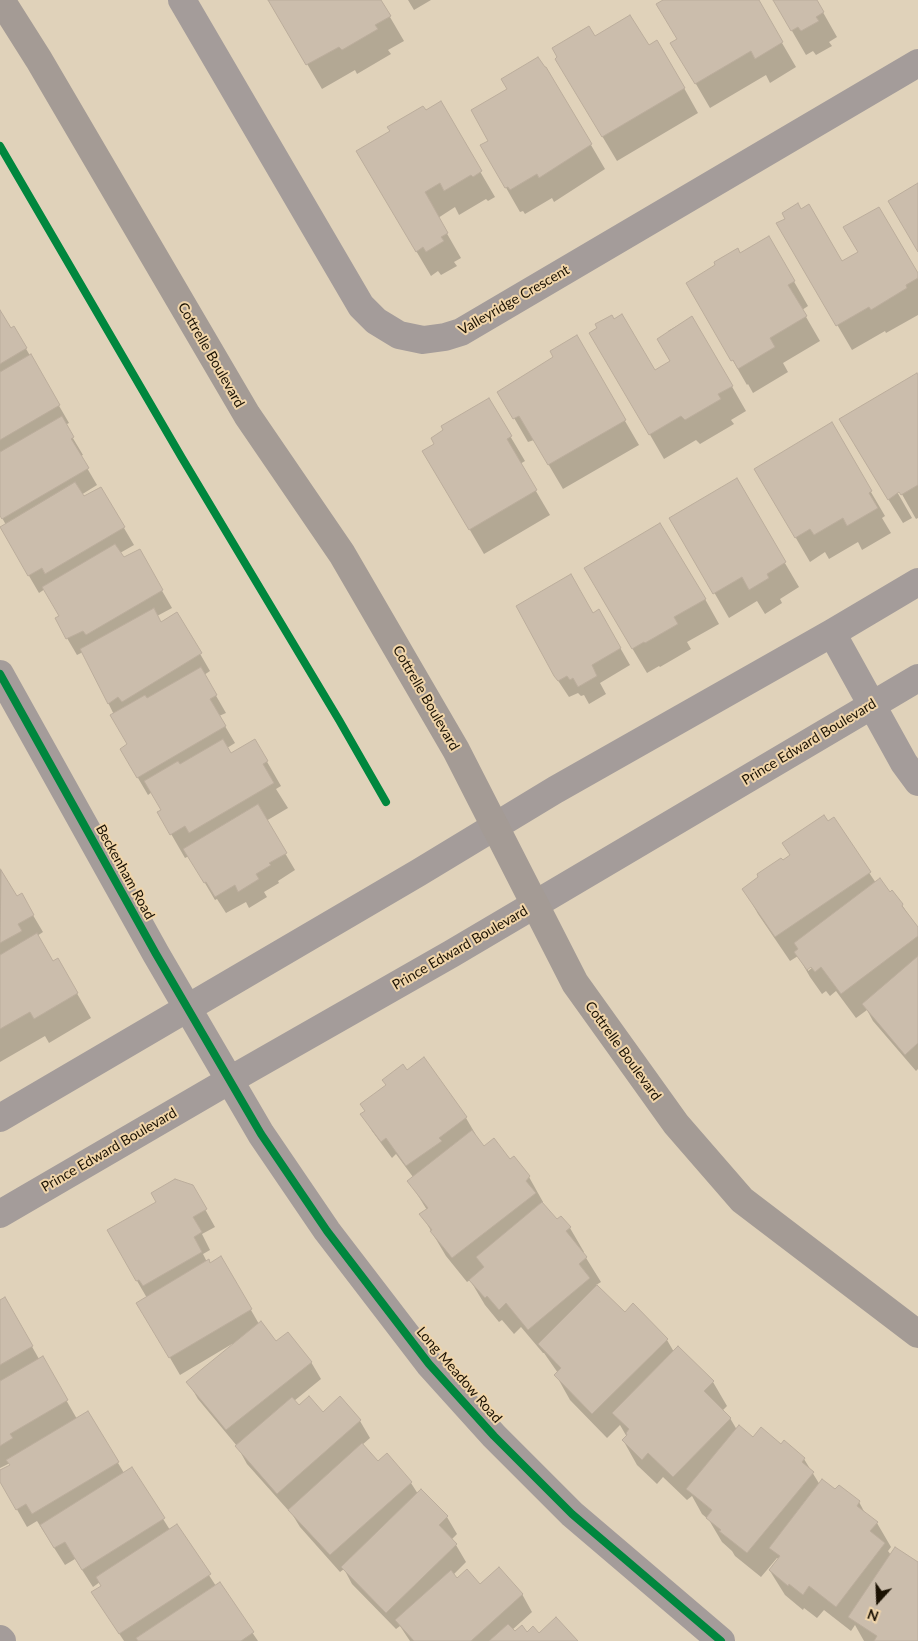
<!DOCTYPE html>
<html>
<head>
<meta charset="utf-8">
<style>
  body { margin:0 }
  #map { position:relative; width:918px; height:1641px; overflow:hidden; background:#e0d2ba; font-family:Lato,sans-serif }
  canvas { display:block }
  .north { position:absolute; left:853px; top:1576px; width:50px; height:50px; -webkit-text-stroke:4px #f0d5aa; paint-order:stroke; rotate:200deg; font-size:14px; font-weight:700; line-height:20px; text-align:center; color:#1b1203 }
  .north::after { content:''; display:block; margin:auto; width:18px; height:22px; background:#1b1203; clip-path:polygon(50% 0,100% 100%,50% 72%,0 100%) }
</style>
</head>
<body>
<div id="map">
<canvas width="918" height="1641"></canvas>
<div class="north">N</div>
</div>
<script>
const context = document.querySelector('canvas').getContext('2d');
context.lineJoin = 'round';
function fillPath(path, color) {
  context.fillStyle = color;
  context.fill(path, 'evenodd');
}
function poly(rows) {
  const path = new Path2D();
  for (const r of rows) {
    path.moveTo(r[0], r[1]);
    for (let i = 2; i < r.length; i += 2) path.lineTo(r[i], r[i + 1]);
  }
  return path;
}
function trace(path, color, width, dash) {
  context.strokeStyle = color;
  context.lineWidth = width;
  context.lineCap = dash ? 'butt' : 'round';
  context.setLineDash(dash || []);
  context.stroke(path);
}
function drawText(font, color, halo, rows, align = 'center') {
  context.font = font + ' Lato,sans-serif';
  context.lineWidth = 4;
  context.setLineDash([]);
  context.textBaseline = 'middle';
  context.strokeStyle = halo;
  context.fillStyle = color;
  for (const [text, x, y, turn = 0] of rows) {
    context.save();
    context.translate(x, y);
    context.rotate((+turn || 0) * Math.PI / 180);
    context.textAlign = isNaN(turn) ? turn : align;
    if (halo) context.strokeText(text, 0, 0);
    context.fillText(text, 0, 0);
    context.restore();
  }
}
const shadow = poly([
  [269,0,380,0,404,41,388,50,391,54,357,74,355,70,322,89],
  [408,0,431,0,414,10],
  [666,0,757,0,796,67,770,83,766,75,710,108,672,43,678,39],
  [774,0,816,0,837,37,829,42,832,46,816,55,813,51,806,55],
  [595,38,648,47,684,88,698,113,617,161,571,84],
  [546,68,605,169,554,202,552,198,525,214,523,211,520,212,482,146,490,141],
  [440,103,495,197,488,201,486,199,459,215,455,207,438,218,461,258,454,262,457,266,441,275,438,271,431,276,371,175],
  [801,211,842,263,859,253,918,277,918,315,886,333,885,331,852,350,778,224],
  [769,238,808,306,802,310,820,341,783,363,788,372,753,393,748,384,747,385,688,283],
  [0,312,11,330,14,328,69,423,65,425,83,455,80,456,97,485,81,495,83,498,101,489,134,545,120,553,124,558,139,551,172,608,157,616,161,623,177,614,210,671,204,675,226,713,219,716,235,743,227,748,231,755,255,741,281,786,276,789,288,808,266,821,295,870,278,881,279,883,264,892,267,897,249,908,246,902,226,913,217,899,215,900,189,856,185,858,159,813,163,810,152,792,148,795,121,749,129,745,83,652,77,655,67,638,60,616,45,589,39,593,1,528,6,525,0,514],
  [692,317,746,411,731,420,734,424,700,444,696,440,664,459,591,333,654,372,672,361,668,331],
  [576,337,639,445,563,489,534,440,528,442,499,392,555,357],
  [918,378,918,518,916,519,899,489,896,490,912,518,903,523,854,444],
  [488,399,525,461,520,464,550,515,484,554,424,452,436,444],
  [831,424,885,516,882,518,891,533,862,550,858,542,829,559,825,552,810,562,770,494],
  [736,480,799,587,780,599,782,603,765,614,757,601,729,618,671,518],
  [599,593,705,599,719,624,687,642,691,649,660,667,659,666,647,673],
  [599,611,630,665,600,683,606,694,589,704,584,695,581,696,578,693,569,697,555,676,593,614],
  [833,819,876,883,902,905,918,929,918,1069,916,1071,873,1021,867,1010,856,1018,836,991,830,996,826,991,822,994,810,977,798,956,790,961,758,914,744,889,783,862],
  [817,964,808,971,808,968],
  [0,868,16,898,21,895,43,932,37,936,53,962,58,960,91,1018,49,1043,45,1036,0,1062],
  [423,1059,466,1118,476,1135,475,1136,484,1147,510,1161,529,1177,543,1202,542,1203,557,1221,570,1228,584,1252,583,1253,601,1282,596,1285,625,1314,633,1305,667,1340,674,1352,713,1382,727,1406,722,1411,730,1418,737,1430,753,1438,781,1446,804,1459,820,1485,859,1502,866,1515,877,1523,891,1547,888,1551,891,1555,918,1564,918,1641,864,1641,855,1625,851,1631,824,1610,817,1618,804,1608,803,1610,785,1595,770,1571,779,1559,777,1558,761,1577,735,1556,732,1551,722,1542,709,1520,702,1514,692,1496,687,1500,663,1477,657,1484,637,1465,623,1440,627,1437,620,1425,607,1438,570,1400,556,1375,558,1373,544,1353,543,1353,521,1327,514,1334,502,1320,499,1322,485,1305,470,1280,467,1282,446,1256,421,1214,427,1210,409,1181,413,1177,396,1154,392,1158,372,1131,362,1114,407,1072],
  [192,1186,215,1227,202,1234,210,1250,203,1254,207,1262,210,1265,221,1258,259,1324,276,1343,311,1362,321,1379,294,1401,299,1407,360,1421,370,1438,362,1445,378,1463,411,1483,418,1494,447,1517,457,1534,451,1540,456,1545,466,1562,453,1575,457,1579,522,1594,532,1612,512,1630,515,1633,539,1634,576,1641,410,1641,400,1626,396,1629,352,1584,344,1569,340,1572,300,1527,289,1509,288,1510,247,1464,237,1446,198,1399,188,1382,233,1345,232,1344,180,1375,138,1303,147,1298,108,1231],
  [5,1299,39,1359,42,1358,77,1419,88,1413,124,1473,131,1468,170,1530,177,1526,216,1586,219,1584,258,1641,124,1641,103,1609,102,1586,100,1582,93,1587,75,1559,65,1565,37,1521,27,1527,0,1480,0,1472,11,1465,10,1463,0,1468,0,1302]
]);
const building = poly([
  [268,0,381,0,391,16,375,25,378,29,342,50,339,47,306,65,268,0],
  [663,0,759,0,783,42,755,59,751,51,695,84,670,43,677,39,656,4,663,0],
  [773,0,817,0,824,12,816,17,819,21,801,31,798,27,791,31,773,0],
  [630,15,649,45,657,40,685,88,602,137,555,59,557,57,552,48,589,26,595,36,630,15],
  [538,57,545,67,546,67,592,144,539,178,537,174,510,190,508,187,505,188,480,145,488,141,471,110,507,89,501,79,538,57],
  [441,101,482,171,473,177,471,175,444,191,440,183,425,192,448,233,441,237,444,241,426,252,423,247,416,252,356,151,390,131,387,127,423,106,426,110,441,101],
  [918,183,918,252,888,201,918,183],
  [798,203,801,209,809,204,842,261,858,252,843,227,879,207,918,273,918,278,906,285,907,288,871,310,869,307,836,326,776,223,785,219,782,213,798,203],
  [769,236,795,281,788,285,807,316,770,338,775,347,738,369,733,360,731,361,686,283,715,265,714,262,738,248,740,253,769,236],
  [0,310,11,328,14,326,27,348,0,364,0,310],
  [622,314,655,370,670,361,657,339,692,316,733,386,718,394,721,399,685,420,681,416,649,435,589,333,597,328,595,324,612,315,614,319,622,314],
  [577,335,626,420,548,465,519,416,513,419,497,392,553,357,550,351,577,335],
  [31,354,60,405,0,440,0,372,31,354],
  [917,373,918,375,918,485,901,495,899,492,888,500,839,419,917,373],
  [489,398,512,436,507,439,537,490,469,530,422,451,434,444,431,438,443,430,441,426,489,398],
  [62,416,74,437,71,439,72,440,89,468,2,519,0,516,0,452,62,416],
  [832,422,872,491,869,493,878,508,847,526,843,518,814,535,810,529,795,538,754,469,832,422],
  [737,478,786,562,767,574,769,578,749,590,742,577,713,594,669,518,737,478],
  [75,482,84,496,101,487,125,527,45,574,42,568,28,576,0,527,75,482],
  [660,523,706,599,674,617,678,624,645,643,644,642,632,649,584,568,660,523],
  [115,544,124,557,140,549,163,590,86,635,83,631,66,639,55,618,59,616,42,587,115,544],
  [571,574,593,613,599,609,621,648,592,665,597,676,578,687,573,678,570,680,567,676,558,681,554,676,516,606,571,574],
  [154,608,161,622,177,612,202,653,122,702,118,697,108,704,80,649,154,608],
  [201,667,217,695,210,699,226,726,137,778,120,749,127,744,110,715,145,695,147,698,201,667],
  [223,739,231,753,255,739,268,761,263,764,274,783,189,833,185,826,170,835,157,812,161,810,144,781,178,761,180,764,223,739],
  [258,804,287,853,269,863,271,865,256,874,259,879,238,892,235,885,215,897,206,882,204,883,183,849,258,804],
  [824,815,828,821,834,817,871,872,775,937,742,889,758,877,757,874,781,858,783,860,790,855,782,843,824,815],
  [1,870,17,896,22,893,34,915,18,924,22,931,0,943,1,870],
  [880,878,890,892,892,890,903,904,902,906,918,927,918,936,841,994,821,967,815,972,811,967,807,970,794,952,798,949,794,943,880,878],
  [37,933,53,961,58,958,78,993,34,1019,30,1012,0,1029,0,955,37,933],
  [918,956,918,1043,905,1055,862,1004,918,956],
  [424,1057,467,1117,439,1138,442,1141,406,1166,386,1138,381,1142,360,1114,365,1111,360,1104,386,1085,382,1080,403,1064,407,1070,424,1057],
  [472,1130,484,1146,494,1138,510,1159,514,1156,530,1176,526,1181,536,1193,452,1258,430,1231,432,1230,419,1214,428,1208,407,1181,472,1130],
  [175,1179,193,1185,207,1209,193,1217,202,1232,194,1237,202,1252,143,1286,139,1280,136,1281,107,1230,156,1202,151,1193,175,1179],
  [542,1202,557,1219,561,1216,571,1227,566,1231,587,1257,579,1264,590,1278,528,1330,506,1303,499,1310,487,1296,485,1298,469,1280,484,1267,476,1257,542,1202],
  [221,1256,252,1309,169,1358,136,1303,209,1259,210,1263,221,1256],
  [597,1285,625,1312,633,1303,668,1339,592,1414,554,1375,561,1368,538,1344,597,1285],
  [5,1297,33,1346,0,1365,0,1300,5,1297],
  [261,1321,276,1341,288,1332,312,1362,226,1430,186,1382,261,1321],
  [678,1346,714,1381,704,1391,731,1418,673,1477,648,1453,642,1460,622,1440,627,1435,626,1433,629,1429,612,1413,678,1346],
  [43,1356,68,1400,10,1434,13,1438,0,1446,0,1381,43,1356],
  [309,1396,323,1412,340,1396,361,1420,277,1494,235,1446,292,1397,299,1405,309,1396],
  [88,1411,119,1462,32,1514,26,1504,16,1510,0,1482,0,1470,10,1465,6,1460,88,1411],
  [739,1425,753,1437,761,1427,781,1444,784,1440,805,1458,802,1462,814,1472,747,1553,719,1531,721,1530,706,1518,712,1510,686,1489,739,1425],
  [362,1443,378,1461,387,1453,412,1482,330,1555,288,1510,362,1443],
  [132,1467,165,1518,82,1570,65,1542,54,1548,40,1525,132,1467],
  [822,1479,835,1489,839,1485,860,1501,857,1506,878,1522,870,1531,885,1543,836,1607,809,1586,803,1595,789,1584,788,1586,769,1570,780,1556,769,1548,822,1479],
  [421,1489,448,1516,439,1525,457,1544,386,1613,341,1567,421,1489],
  [177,1524,211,1574,119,1634,91,1592,101,1586,96,1577,177,1524],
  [895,1547,918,1562,918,1641,874,1641,877,1636,848,1617,895,1547],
  [499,1567,523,1594,471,1641,414,1641,395,1620,451,1570,457,1578,467,1569,480,1584,499,1567],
  [220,1582,254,1632,241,1641,138,1641,136,1638,220,1582],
  [556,1617,578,1641,489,1641,508,1624,515,1631,522,1625,527,1632,533,1626,539,1633,556,1617]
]);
const minor = poly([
  [182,0,361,306,376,321,399,335,423,340,445,337,461,332,918,63],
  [832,633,904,763,918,782],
  [0,674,156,954,261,1134,327,1231,429,1364,494,1436,572,1514,721,1641],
  [0,1118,418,873,555,790,832,633,918,582],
  [0,1214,230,1080,451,954,918,678],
  [0,1639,2,1641]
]);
const secondary = poly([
  [1,0,39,60,247,415,342,554,456,750,575,983,676,1124,742,1200,918,1334]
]);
const cycleway = poly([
  [0,146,182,458,339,720,386,802],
  [0,674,156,954,261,1134,327,1231,429,1364,494,1436,572,1514,721,1641]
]);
const streetNames = [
  ["Valleyridge Crescent",514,300,-30],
  ["Cottrelle Boulevard",211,355,60],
  ["Cottrelle Boulevard",426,698,60],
  ["Prince Edward Boulevard",809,742,-31],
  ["Beckenham Road",125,872,61],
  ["Prince Edward Boulevard",460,948,-30],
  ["Cottrelle Boulevard",623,1051,54],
  ["Prince Edward Boulevard",109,1150,-30],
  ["Long Meadow Road",459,1375,49]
];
fillPath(shadow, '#0003');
fillPath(building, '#cbbdac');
trace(building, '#bbad9c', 1);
trace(minor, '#a49c9a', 28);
trace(secondary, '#a49b95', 28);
trace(cycleway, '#00873e', 8);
drawText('14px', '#1b1203', '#f0d5aa', streetNames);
</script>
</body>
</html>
